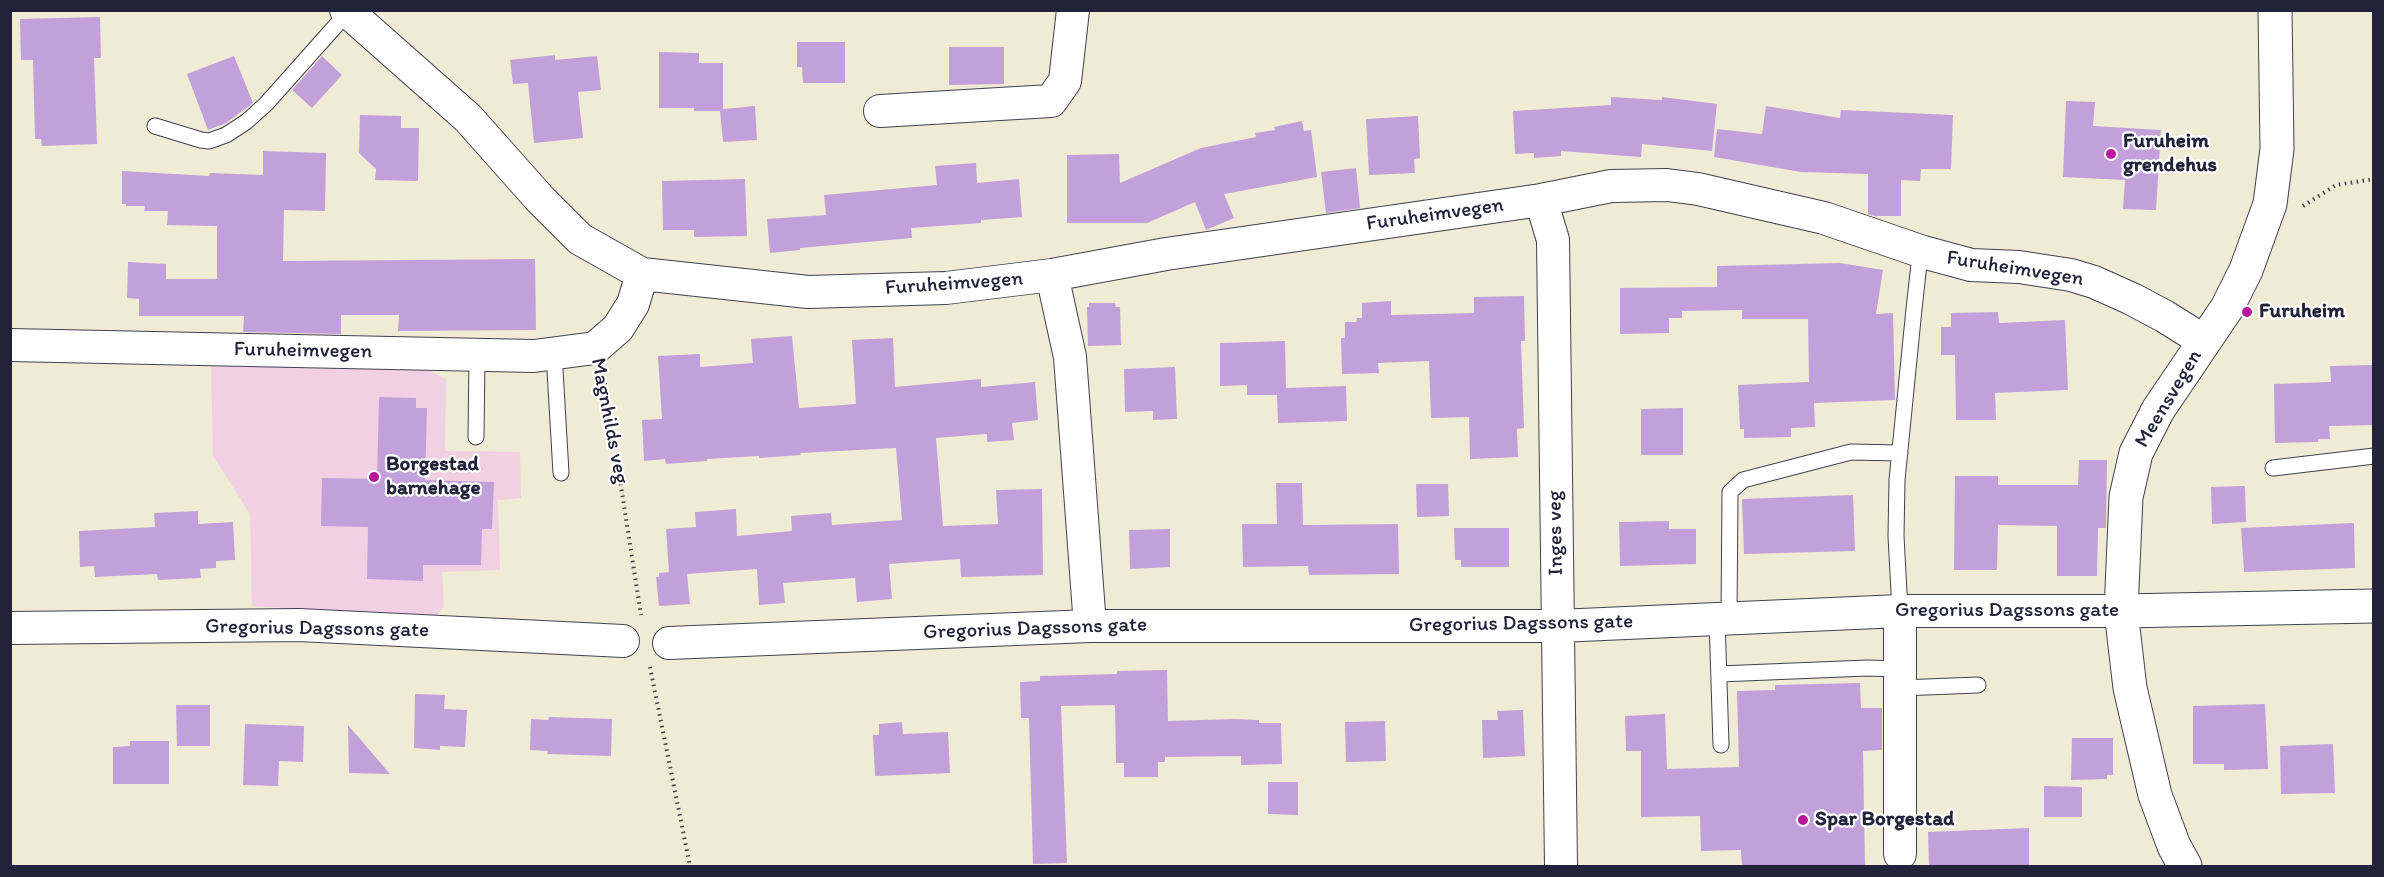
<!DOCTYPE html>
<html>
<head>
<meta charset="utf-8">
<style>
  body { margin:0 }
  #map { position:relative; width:2384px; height:877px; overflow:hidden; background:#f0ebd4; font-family:Itim,sans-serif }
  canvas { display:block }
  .frame { position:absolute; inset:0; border:12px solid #22223b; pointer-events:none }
</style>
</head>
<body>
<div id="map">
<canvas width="2384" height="877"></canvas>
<div class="frame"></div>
</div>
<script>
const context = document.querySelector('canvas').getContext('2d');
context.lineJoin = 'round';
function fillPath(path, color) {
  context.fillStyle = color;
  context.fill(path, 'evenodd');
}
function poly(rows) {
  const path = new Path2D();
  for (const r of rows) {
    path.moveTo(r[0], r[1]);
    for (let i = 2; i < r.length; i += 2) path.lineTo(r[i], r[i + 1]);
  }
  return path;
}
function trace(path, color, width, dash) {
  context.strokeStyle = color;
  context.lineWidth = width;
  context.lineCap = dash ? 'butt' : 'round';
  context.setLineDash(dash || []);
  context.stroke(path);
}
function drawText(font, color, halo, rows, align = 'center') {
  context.font = font + ' Itim,sans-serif';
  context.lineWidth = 4.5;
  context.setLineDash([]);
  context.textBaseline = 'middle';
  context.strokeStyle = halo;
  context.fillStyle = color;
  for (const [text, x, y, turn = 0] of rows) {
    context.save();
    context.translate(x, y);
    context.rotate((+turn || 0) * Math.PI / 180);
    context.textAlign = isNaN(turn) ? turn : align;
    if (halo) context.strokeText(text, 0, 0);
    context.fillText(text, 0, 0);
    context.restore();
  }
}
const built = poly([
  [211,366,426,369,446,379,445,451,520,452,521,498,498,500,500,570,442,572,444,606,436,617,252,606,250,514,213,456]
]);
const building = poly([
  [100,17,101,58,94,58,97,144,42,146,41,139,35,139,33,60,21,60,20,19],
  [797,42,845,42,845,83,803,83,802,67,797,67],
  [949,47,1004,47,1004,84,949,85],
  [659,52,699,53,699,63,723,63,723,109,755,106,757,140,723,142,720,111,694,111,694,108,659,108],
  [555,55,555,60,597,56,601,90,578,92,583,138,534,143,528,83,513,84,510,60],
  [234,56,253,103,226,123,208,130,187,74],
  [322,56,342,75,312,108,292,90],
  [1611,97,1662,100,1662,97,1717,104,1712,151,1642,144,1641,157,1561,151,1561,156,1534,158,1534,153,1515,154,1513,111,1611,105],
  [2066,101,2095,102,2093,126,2161,130,2156,210,2123,209,2125,180,2063,177],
  [1766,106,1840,118,1841,110,1953,115,1951,169,1921,169,1920,181,1901,180,1901,216,1874,216,1868,214,1868,174,1801,172,1714,157,1717,129,1762,134],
  [360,115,401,116,401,128,419,128,418,181,375,180,376,169,359,153],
  [1418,116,1420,158,1414,159,1415,173,1369,175,1366,119],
  [1302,121,1304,131,1311,130,1317,177,1224,194,1234,218,1206,230,1195,202,1147,223,1067,223,1067,155,1119,154,1120,183,1201,148,1256,137,1255,133,1275,130,1274,127],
  [263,151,326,153,325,211,284,210,283,261,535,259,536,330,398,331,399,315,341,315,341,334,243,332,244,316,139,316,139,299,127,298,128,262,166,264,166,279,217,279,217,226,167,225,168,211,144,211,145,206,126,206,126,204,122,204,122,171,209,176,210,173,263,175],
  [976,163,977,183,1019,179,1022,217,981,220,981,223,911,228,912,238,800,248,800,250,770,253,767,219,826,215,824,195,937,185,935,166],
  [1356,168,1360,208,1326,213,1321,172],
  [745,179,747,236,694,237,694,230,663,230,662,181],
  [1840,263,1883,270,1876,314,1893,313,1895,400,1814,403,1815,427,1791,428,1791,437,1744,438,1744,429,1740,429,1738,385,1809,382,1808,319,1742,319,1742,310,1682,311,1682,318,1669,318,1669,333,1620,334,1620,288,1717,287,1717,266],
  [1524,296,1525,341,1521,341,1524,428,1517,429,1518,457,1470,459,1469,417,1431,418,1429,361,1378,363,1379,373,1342,374,1341,338,1345,338,1345,322,1356,322,1357,318,1362,318,1362,303,1391,301,1391,315,1474,313,1474,297],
  [1089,303,1115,303,1116,307,1120,307,1121,345,1088,346,1087,307,1089,307],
  [1998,312,1999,323,2065,320,2068,390,1995,393,1996,420,1956,420,1955,355,1941,355,1941,327,1951,327,1951,313],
  [792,336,799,408,856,404,852,340,893,338,895,387,981,379,981,387,1035,382,1038,420,1012,423,1014,440,987,442,987,434,936,438,943,526,998,524,996,490,1042,489,1043,575,961,577,960,559,889,564,892,599,857,602,855,578,783,583,785,603,759,605,757,569,687,574,690,604,659,606,656,577,659,577,659,573,669,572,666,529,696,527,695,512,736,509,737,536,792,531,791,516,831,513,832,525,902,520,896,448,800,453,801,455,759,458,759,456,707,459,707,461,666,464,665,459,644,461,642,420,662,419,658,356,700,354,700,367,753,363,751,339],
  [1285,341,1286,388,1346,386,1347,421,1278,423,1277,395,1247,395,1247,385,1220,386,1220,343],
  [2372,365,2373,425,2329,426,2330,439,2318,439,2318,442,2275,443,2274,384,2331,382,2330,366],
  [1175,367,1177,419,1153,420,1153,411,1125,412,1124,369],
  [379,397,416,398,416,408,427,408,425,480,494,482,492,529,482,529,481,565,423,565,423,581,367,579,368,527,321,526,322,478,377,479],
  [1683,408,1683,455,1641,455,1641,409],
  [2079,460,2107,460,2106,528,2098,528,2097,576,2057,576,2057,526,1998,525,1997,570,1954,570,1955,476,1998,476,1998,485,2078,485],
  [1276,483,1302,483,1303,525,1398,524,1399,574,1309,575,1308,566,1243,567,1242,524,1277,524],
  [1416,484,1448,484,1449,516,1417,517],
  [2245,486,2246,522,2212,524,2211,487],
  [1853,495,1855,551,1744,554,1742,499],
  [198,511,198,524,233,522,235,560,216,561,216,568,200,569,201,578,158,580,157,574,95,577,94,566,80,567,79,531,155,527,154,513],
  [1669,521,1669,529,1696,529,1696,564,1620,566,1619,522],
  [2354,523,2355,568,2244,572,2241,528],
  [1454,528,1509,528,1509,567,1461,567,1461,560,1455,560],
  [1170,529,1170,567,1130,569,1129,530],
  [1167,670,1168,721,1235,719,1259,720,1259,723,1281,723,1282,764,1241,765,1241,756,1165,757,1165,762,1158,762,1158,777,1124,777,1124,763,1116,763,1115,705,1061,706,1067,863,1033,864,1029,718,1021,718,1020,682,1040,681,1040,676,1117,674,1117,671],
  [1860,683,1861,708,1882,708,1882,750,1863,751,1865,867,1742,867,1741,850,1701,851,1700,816,1641,817,1641,751,1626,751,1625,716,1665,714,1667,769,1739,767,1737,691,1775,690,1775,685],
  [415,694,445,695,444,709,467,710,465,747,440,746,440,750,414,748],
  [2265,704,2268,769,2224,770,2224,764,2193,764,2193,706],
  [176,705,210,705,210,746,177,746],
  [1523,710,1525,756,1483,758,1482,720,1498,720,1497,711],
  [549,717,612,719,611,756,547,754,548,751,530,750,531,719,548,720],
  [1385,721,1386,761,1346,762,1345,722],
  [902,722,903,734,948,732,950,773,875,776,873,735,879,735,879,724],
  [245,724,304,726,303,762,279,761,278,786,243,785],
  [348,725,390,774,349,773],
  [2072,738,2113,738,2113,775,2107,775,2107,779,2071,780],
  [130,741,169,741,169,784,113,784,113,747,130,746],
  [2333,744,2335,793,2281,794,2280,746],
  [1268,782,1298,782,1298,815,1268,814],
  [2044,786,2082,787,2082,817,2044,817],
  [2029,828,2029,867,1929,867,1928,832]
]);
const path = poly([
  [2303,206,2336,185,2374,179],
  [604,377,641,615],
  [650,667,690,866]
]);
const lane = poly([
  [155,126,201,140,209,141,226,135,246,122,266,104,348,12],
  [554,353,561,473],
  [476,437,477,355],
  [2273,468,2374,456],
  [1900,611,1896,536,1897,480,1914,309,1919,264,1923,252],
  [1729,618,1730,492,1743,480,1851,452,1900,453],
  [1717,619,1721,745],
  [1719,674,1867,668,1900,669],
  [1900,688,1978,685]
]);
const street = poly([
  [880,111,1051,101,1065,81,1073,10],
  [1541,200,1553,240,1561,866],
  [642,274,808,292,946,288,1052,275,1166,254,1541,200,1611,186,1667,185,1698,189,1824,218,1923,252,1971,265,2019,267,2071,275,2094,282,2132,299,2164,316,2204,341],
  [1052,275,1070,357,1090,626],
  [10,345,534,356,595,348,618,328,633,304,642,274,580,239,540,199,468,118,346,10],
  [1900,611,1900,854],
  [10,628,299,625,623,641],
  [669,643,1090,626,1558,626,1900,611,2121,611]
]);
const secondary = poly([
  [2121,611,2374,606],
  [2185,866,2174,846,2155,795,2130,688,2121,611,2126,497,2136,453,2158,410,2227,308,2246,270,2270,204,2277,149,2275,10]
]);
const markers = [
  [2111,154,6,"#b5179e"],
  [2247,312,6,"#b5179e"],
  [374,477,6,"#b5179e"],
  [1803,820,6,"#b5179e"]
];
const poiNames = [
  ["Furuheim",2123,142],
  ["grendehus",2123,166],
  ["Furuheim",2259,312],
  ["Borgestad",386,465],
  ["barnehage",386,489],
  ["Spar Borgestad",1815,820]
];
const streetNames = [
  ["Furuheimvegen",1435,215,-8],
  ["Furuheimvegen",2015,269,9],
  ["Furuheimvegen",954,284,-4],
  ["Furuheimvegen",303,351,1],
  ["Meensvegen",2169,399,-59],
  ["Magnhilds veg",609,421,79],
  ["Inges veg",1556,533,-91],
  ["Gregorius Dagssons gate",2007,611],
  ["Gregorius Dagssons gate",1521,624,-1],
  ["Gregorius Dagssons gate",317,629,1],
  ["Gregorius Dagssons gate",1035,629,-2]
];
fillPath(built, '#f1d0e3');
fillPath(building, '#c2a1da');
trace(lane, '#414052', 17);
trace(street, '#414052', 34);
trace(secondary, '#414052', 35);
trace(path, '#414052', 4, [1.5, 4.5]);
trace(lane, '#fff', 15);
trace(street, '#fff', 32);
trace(secondary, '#fff', 33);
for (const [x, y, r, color] of markers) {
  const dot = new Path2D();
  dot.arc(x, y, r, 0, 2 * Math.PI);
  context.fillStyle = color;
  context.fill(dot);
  trace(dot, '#fff', 2);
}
drawText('bold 21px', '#22223b', '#fff', poiNames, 'left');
drawText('21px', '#22223b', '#fff', streetNames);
</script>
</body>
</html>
